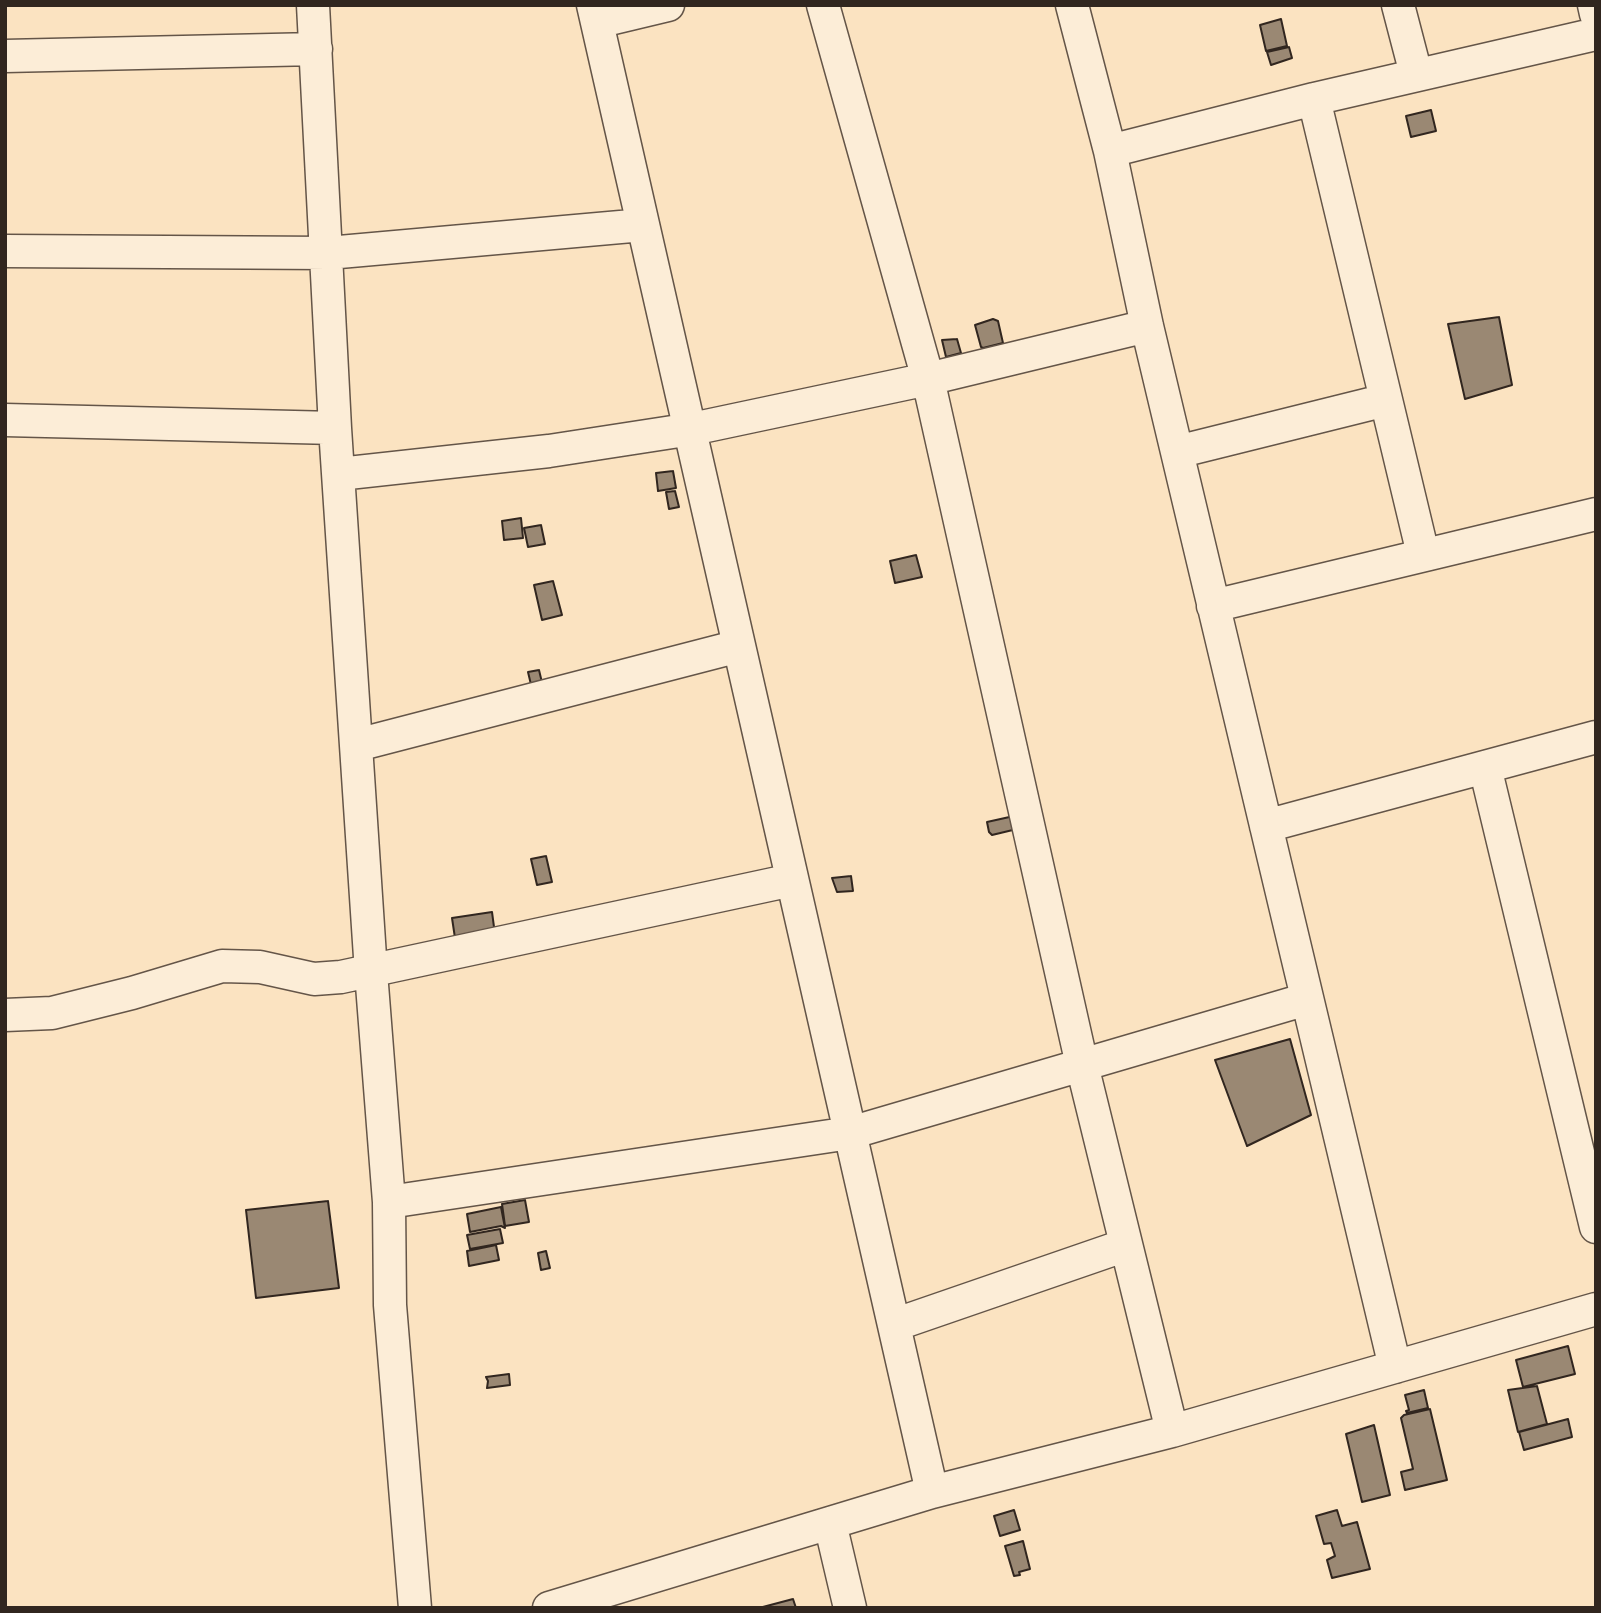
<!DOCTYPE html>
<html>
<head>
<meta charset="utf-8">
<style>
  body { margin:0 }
  #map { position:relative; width:1601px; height:1613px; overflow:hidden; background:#fbe3c1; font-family:"Sorts Mill Goudy",serif }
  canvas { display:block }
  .frame { position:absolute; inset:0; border:7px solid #31261f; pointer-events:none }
</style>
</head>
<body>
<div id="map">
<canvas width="1601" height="1613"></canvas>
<div class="frame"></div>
</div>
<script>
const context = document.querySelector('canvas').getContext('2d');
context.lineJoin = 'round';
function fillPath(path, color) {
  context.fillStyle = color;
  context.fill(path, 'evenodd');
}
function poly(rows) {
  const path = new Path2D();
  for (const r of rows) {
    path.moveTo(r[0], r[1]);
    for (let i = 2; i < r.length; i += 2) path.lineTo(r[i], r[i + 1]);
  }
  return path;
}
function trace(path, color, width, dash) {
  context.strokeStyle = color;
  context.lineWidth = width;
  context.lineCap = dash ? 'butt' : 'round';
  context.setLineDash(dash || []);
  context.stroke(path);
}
const building = poly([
  [1281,19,1287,46,1266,51,1260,25,1281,19],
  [1289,47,1292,58,1271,65,1267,52,1289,47],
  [1431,110,1436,131,1411,137,1406,116,1431,110],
  [1499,317,1512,385,1465,399,1448,324,1499,317],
  [993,319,998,321,1003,343,983,348,981,347,975,325,993,319],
  [957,339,961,353,946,357,942,340,957,339],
  [673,471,676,488,658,491,656,473,673,471],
  [675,491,679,507,669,509,666,492,675,491],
  [521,518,523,538,504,540,502,521,521,518],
  [541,525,545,544,528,547,524,528,541,525],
  [916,555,922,577,895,583,890,561,916,555],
  [553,581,562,615,542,620,534,585,553,581],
  [539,670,544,691,533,693,528,672,539,670],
  [1014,816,1017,829,992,835,989,832,987,822,1014,816],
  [546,856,552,882,537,885,531,859,546,856],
  [851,876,853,891,837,892,832,878,851,876],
  [492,912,494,927,491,932,455,938,452,918,492,912],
  [1290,1039,1311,1115,1247,1146,1215,1060,1290,1039],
  [525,1200,529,1222,505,1226,502,1204,525,1200],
  [328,1201,339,1288,256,1298,246,1210,328,1201],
  [501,1207,505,1228,501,1226,470,1232,467,1214,501,1207],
  [500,1229,503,1243,470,1249,467,1235,500,1229],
  [496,1245,499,1260,469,1266,467,1251,496,1245],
  [546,1251,550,1268,541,1270,538,1253,546,1251],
  [1568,1346,1575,1374,1523,1387,1516,1360,1568,1346],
  [509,1374,510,1385,487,1388,488,1381,486,1377,509,1374],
  [1537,1386,1547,1424,1518,1432,1508,1390,1537,1386],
  [1424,1390,1428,1408,1407,1413,1406,1411,1409,1410,1405,1395,1424,1390],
  [1430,1409,1447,1480,1405,1490,1401,1472,1413,1469,1401,1418,1404,1415,1430,1409],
  [1568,1419,1572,1437,1524,1450,1519,1432,1568,1419],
  [1374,1425,1390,1495,1362,1502,1346,1434,1374,1425],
  [1014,1510,1020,1530,1000,1536,994,1516,1014,1510],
  [1337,1510,1342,1526,1357,1522,1370,1569,1332,1578,1327,1560,1335,1556,1331,1543,1324,1544,1316,1516,1337,1510],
  [1023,1541,1030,1569,1019,1572,1020,1575,1014,1576,1005,1546,1023,1541],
  [793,1599,796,1608,759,1608,793,1599]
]);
const minor = poly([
  [313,5,335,428,371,972,389,1202,390,1305,415,1608],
  [593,5,932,1492],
  [823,5,928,379,1082,1065,1172,1431],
  [1072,5,1110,151,1147,326,1395,1367],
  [1398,5,1416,74],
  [1594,5,1596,14],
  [597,22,668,5],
  [5,56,316,49],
  [1314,99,1596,34],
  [1110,151,1314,99,1423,554],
  [5,251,328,253,643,225],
  [5,420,335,428],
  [1177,452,1386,400],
  [339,474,549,451,692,429,928,379,1147,326],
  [1213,606,1596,514],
  [357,745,739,646],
  [1485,767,1596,1227],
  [1266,826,1596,737],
  [5,1015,52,1013,132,993,222,966,260,967,314,979,341,977,792,880],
  [389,1202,850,1133,1307,999],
  [894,1325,1126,1245],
  [830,1523,850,1608],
  [549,1608,932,1492,1172,1431,1596,1309]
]);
fillPath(building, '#9a8873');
trace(building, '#31261f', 2);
trace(minor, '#645548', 35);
trace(minor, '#fcedd7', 32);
</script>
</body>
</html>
